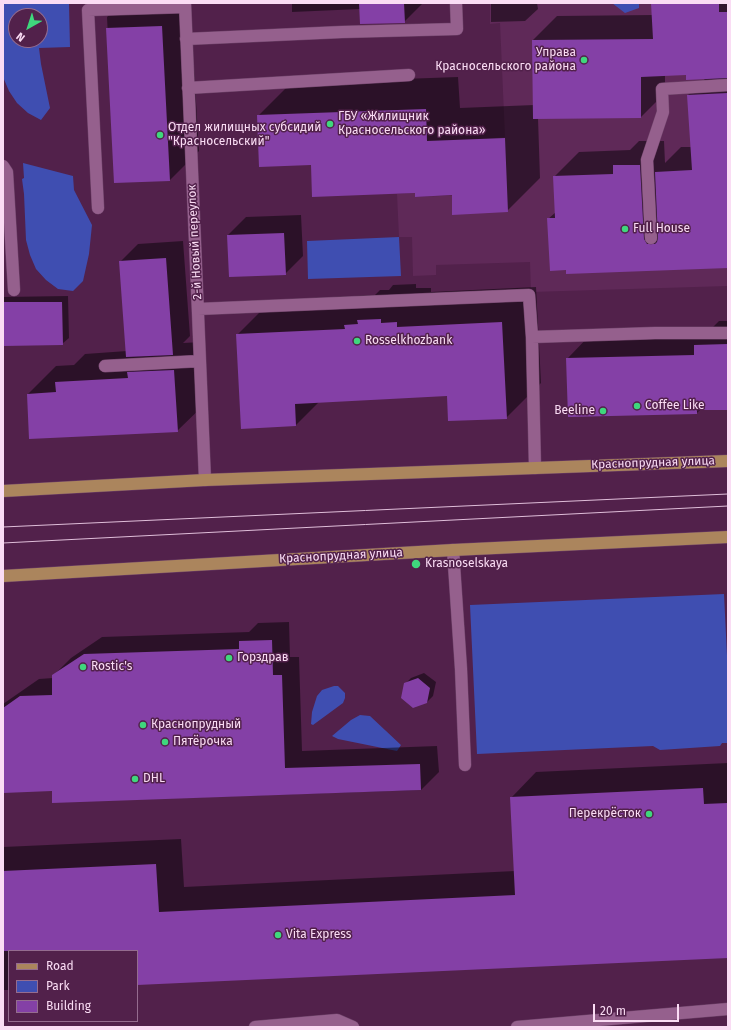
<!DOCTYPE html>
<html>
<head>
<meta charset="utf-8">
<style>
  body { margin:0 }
  #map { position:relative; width:731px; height:1030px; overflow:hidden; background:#52214b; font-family:"Fira Sans",sans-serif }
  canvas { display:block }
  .frame { position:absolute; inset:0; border:4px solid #fadcf4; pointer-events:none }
  .legend { position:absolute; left:8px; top:950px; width:130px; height:72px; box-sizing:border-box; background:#52214b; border:1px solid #956c8f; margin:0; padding:5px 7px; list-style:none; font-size:12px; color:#fadcf4 }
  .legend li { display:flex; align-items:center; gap:8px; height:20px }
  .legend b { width:20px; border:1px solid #956c8f }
  .north { position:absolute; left:8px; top:8px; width:40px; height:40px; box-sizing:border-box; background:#52214b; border:1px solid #956c8f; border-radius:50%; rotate:219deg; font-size:11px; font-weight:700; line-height:16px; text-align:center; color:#fadcf4 }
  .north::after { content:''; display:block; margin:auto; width:14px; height:18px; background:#3fd77d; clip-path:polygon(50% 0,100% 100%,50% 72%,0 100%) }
  .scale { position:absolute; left:593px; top:1004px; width:86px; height:18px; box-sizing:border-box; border:2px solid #fadcf4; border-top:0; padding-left:5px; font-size:12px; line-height:14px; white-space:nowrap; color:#fadcf4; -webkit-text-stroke:3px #52214b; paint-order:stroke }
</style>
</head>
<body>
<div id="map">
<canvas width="731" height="1030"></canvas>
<div class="frame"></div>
<ul class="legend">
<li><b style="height:5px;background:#ab855d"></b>Road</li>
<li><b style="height:11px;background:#3f4eb1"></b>Park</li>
<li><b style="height:11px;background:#8440a6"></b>Building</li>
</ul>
<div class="north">N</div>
<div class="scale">20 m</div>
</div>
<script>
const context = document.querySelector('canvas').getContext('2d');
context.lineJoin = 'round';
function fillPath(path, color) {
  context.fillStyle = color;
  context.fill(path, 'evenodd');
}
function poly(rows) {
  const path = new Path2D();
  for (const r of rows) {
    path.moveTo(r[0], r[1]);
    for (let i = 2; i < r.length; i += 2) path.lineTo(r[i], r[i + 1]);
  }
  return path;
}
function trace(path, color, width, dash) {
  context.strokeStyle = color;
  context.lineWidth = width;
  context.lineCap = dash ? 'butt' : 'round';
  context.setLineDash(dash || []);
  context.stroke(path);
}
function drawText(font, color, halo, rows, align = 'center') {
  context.font = font + ' "Fira Sans",sans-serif';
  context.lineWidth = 3;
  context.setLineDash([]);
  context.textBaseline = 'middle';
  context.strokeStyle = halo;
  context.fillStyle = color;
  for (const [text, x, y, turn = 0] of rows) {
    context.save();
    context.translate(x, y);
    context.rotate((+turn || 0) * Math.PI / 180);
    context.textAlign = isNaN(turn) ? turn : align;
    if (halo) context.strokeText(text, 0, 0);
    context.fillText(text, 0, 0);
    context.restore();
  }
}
const built = poly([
  [490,3,728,3,728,286,531,292,530,262,436,265,436,275,413,276,412,237,399,237,397,194,415,193,415,197,487,194,485,139,505,137,500,23,490,24]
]);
const green = poly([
  [3,3,69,3,70,47,39,48,41,64,50,108,41,120,28,113,17,103,9,91,3,77],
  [16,16,40,16,40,40,16,40],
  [612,3,639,3,639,8,625,13],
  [23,163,73,176,74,190,92,225,89,254,83,281,73,291,58,289,46,280,36,269,30,255,26,240,24,194,22,179,24,178],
  [399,237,401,276,308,279,307,241],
  [724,594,728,676,728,743,722,743,720,746,660,750,653,746,477,754,470,605],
  [334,686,338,686,345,693,345,698,343,703,313,725,311,724,312,712,317,696,322,690],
  [360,715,370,716,401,745,397,751,338,739,332,736,351,720]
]);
const shadow = poly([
  [122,3,190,3,199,151,170,180,115,182,107,17],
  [292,3,423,3,404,22,360,9,292,12],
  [491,3,537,3,538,9,525,21,491,22],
  [652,3,728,3,728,267,567,269,548,219,556,212,554,177,579,152,630,150,639,141,664,141,665,163,681,147,692,147,688,95,706,78,686,74,665,75,665,93,641,117,538,118,540,178,507,211,453,194,416,192,312,164,258,116,291,83,458,77,460,108,534,105,533,40,557,16,653,15],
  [301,215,303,256,285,274,228,235,246,217],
  [183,241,190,336,183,343,202,342,206,403,177,431,28,394,56,366,74,365,85,354,127,351,120,262,138,244],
  [416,284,416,288,431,288,431,292,536,287,541,383,506,418,447,395,319,402,296,425,237,335,272,300,375,295,380,290,389,290,393,285],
  [68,296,69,338,62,344,3,345,3,297],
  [719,321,728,321,728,409,701,409,697,413,567,359,591,334,709,331],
  [289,622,290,657,299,657,302,751,437,746,439,772,421,790,53,802,53,790,3,792,3,704,39,679,53,678,53,676,71,658,102,637,249,632,258,623],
  [424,673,436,682,433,696,427,702,405,684,411,678],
  [728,763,728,956,137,984,137,951,9,951,9,990,3,990,3,847,181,839,184,887,515,871,511,798,536,772]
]);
const building = poly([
  [359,3,404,3,405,23,360,24],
  [651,3,719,3,719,12,728,12,728,78,686,80,686,75,641,77,641,118,533,119,532,40,653,39],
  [162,26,170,181,114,183,106,28],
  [728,93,728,268,566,274,566,270,550,271,547,218,555,218,553,176,613,174,613,165,640,165,644,239,647,244,655,244,657,242,658,238,655,172,692,170,687,95],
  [426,109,427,141,505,138,508,212,452,215,452,195,415,197,415,193,312,197,311,165,259,167,257,115],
  [284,233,286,275,229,277,227,235],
  [166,258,173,355,126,357,119,261],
  [3,302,62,302,63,345,3,346],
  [381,319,381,323,397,322,397,327,502,322,507,419,448,421,447,396,295,404,296,426,241,429,236,334,345,329,344,325,358,324,357,320],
  [728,344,728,410,697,410,697,414,568,417,566,358,694,355,694,345],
  [174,370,178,432,29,439,27,394,56,392,55,382,128,378,127,372],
  [272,640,273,675,282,675,285,768,420,764,421,790,52,803,52,791,3,793,3,708,20,696,52,695,52,675,84,654,239,649,239,641],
  [418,678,430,688,427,703,413,708,401,698,404,683],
  [703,788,704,804,728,803,728,958,137,985,137,951,3,951,3,871,156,864,159,912,515,895,510,797]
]);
const minor = poly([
  [185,3,205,480],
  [186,39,342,32,457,29,456,3],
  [188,88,409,75],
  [3,166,7,172,14,290],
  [98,208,88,10,185,7],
  [651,238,647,160,663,112,662,89,728,85],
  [198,309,529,295,532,337,535,468],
  [532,337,655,333,728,333],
  [105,366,200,361],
  [453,550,461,669,465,765],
  [255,1027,337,1020,353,1027],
  [517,1027,728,1009]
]);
const major = poly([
  [3,491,205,480,728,461],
  [3,576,453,550,728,537]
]);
const tram = poly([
  [3,527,728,494],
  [3,543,728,506]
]);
const markers = [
  [584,60,4,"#3fd77d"],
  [330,124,4,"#3fd77d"],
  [160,135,4,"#3fd77d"],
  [625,229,4,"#3fd77d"],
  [357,341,4,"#3fd77d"],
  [637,406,4,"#3fd77d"],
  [603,411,4,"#3fd77d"],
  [416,564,5,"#3fd77d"],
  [229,658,4,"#3fd77d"],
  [83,667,4,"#3fd77d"],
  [143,725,4,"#3fd77d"],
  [165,742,4,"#3fd77d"],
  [135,779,4,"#3fd77d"],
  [649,814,4,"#3fd77d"],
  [278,935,4,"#3fd77d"]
];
const poiNames = [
  ["Управа",576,53,"right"],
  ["Красносельского района",576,67,"right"],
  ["ГБУ «Жилищник",338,117],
  ["Красносельского района»",338,131],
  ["Отдел жилищных субсидий",168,128],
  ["\"Красносельский\"",168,142],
  ["Full House",633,229],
  ["Rosselkhozbank",365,341],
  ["Coffee Like",645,406],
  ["Beeline",595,411,"right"],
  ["Krasnoselskaya",425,564],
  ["Горздрав",237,658],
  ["Rostic's",91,667],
  ["Краснопрудный",151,725],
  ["Пятёрочка",173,742],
  ["DHL",143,779],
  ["Перекрёсток",641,814,"right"],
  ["Vita Express",286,935]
];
const streetNames = [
  ["2-й Новый переулок",195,242,-93],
  ["Краснопрудная улица",653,463,-2],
  ["Краснопрудная улица",341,556,-3]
];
fillPath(built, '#5f2958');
fillPath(green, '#3f4eb1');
fillPath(shadow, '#0007');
fillPath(building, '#8440a6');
trace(minor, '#6d4268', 13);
trace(major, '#6d4268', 13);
trace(minor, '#95608d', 12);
trace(major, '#ab855d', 12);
trace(tram, '#e0bfda', 1);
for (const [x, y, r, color] of markers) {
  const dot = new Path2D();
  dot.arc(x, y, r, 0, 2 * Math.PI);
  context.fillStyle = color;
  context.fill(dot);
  trace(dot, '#52214b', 1.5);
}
drawText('12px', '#fadcf4', '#52214b', poiNames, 'left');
drawText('12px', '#fadcf4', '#52214b', streetNames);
</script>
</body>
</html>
